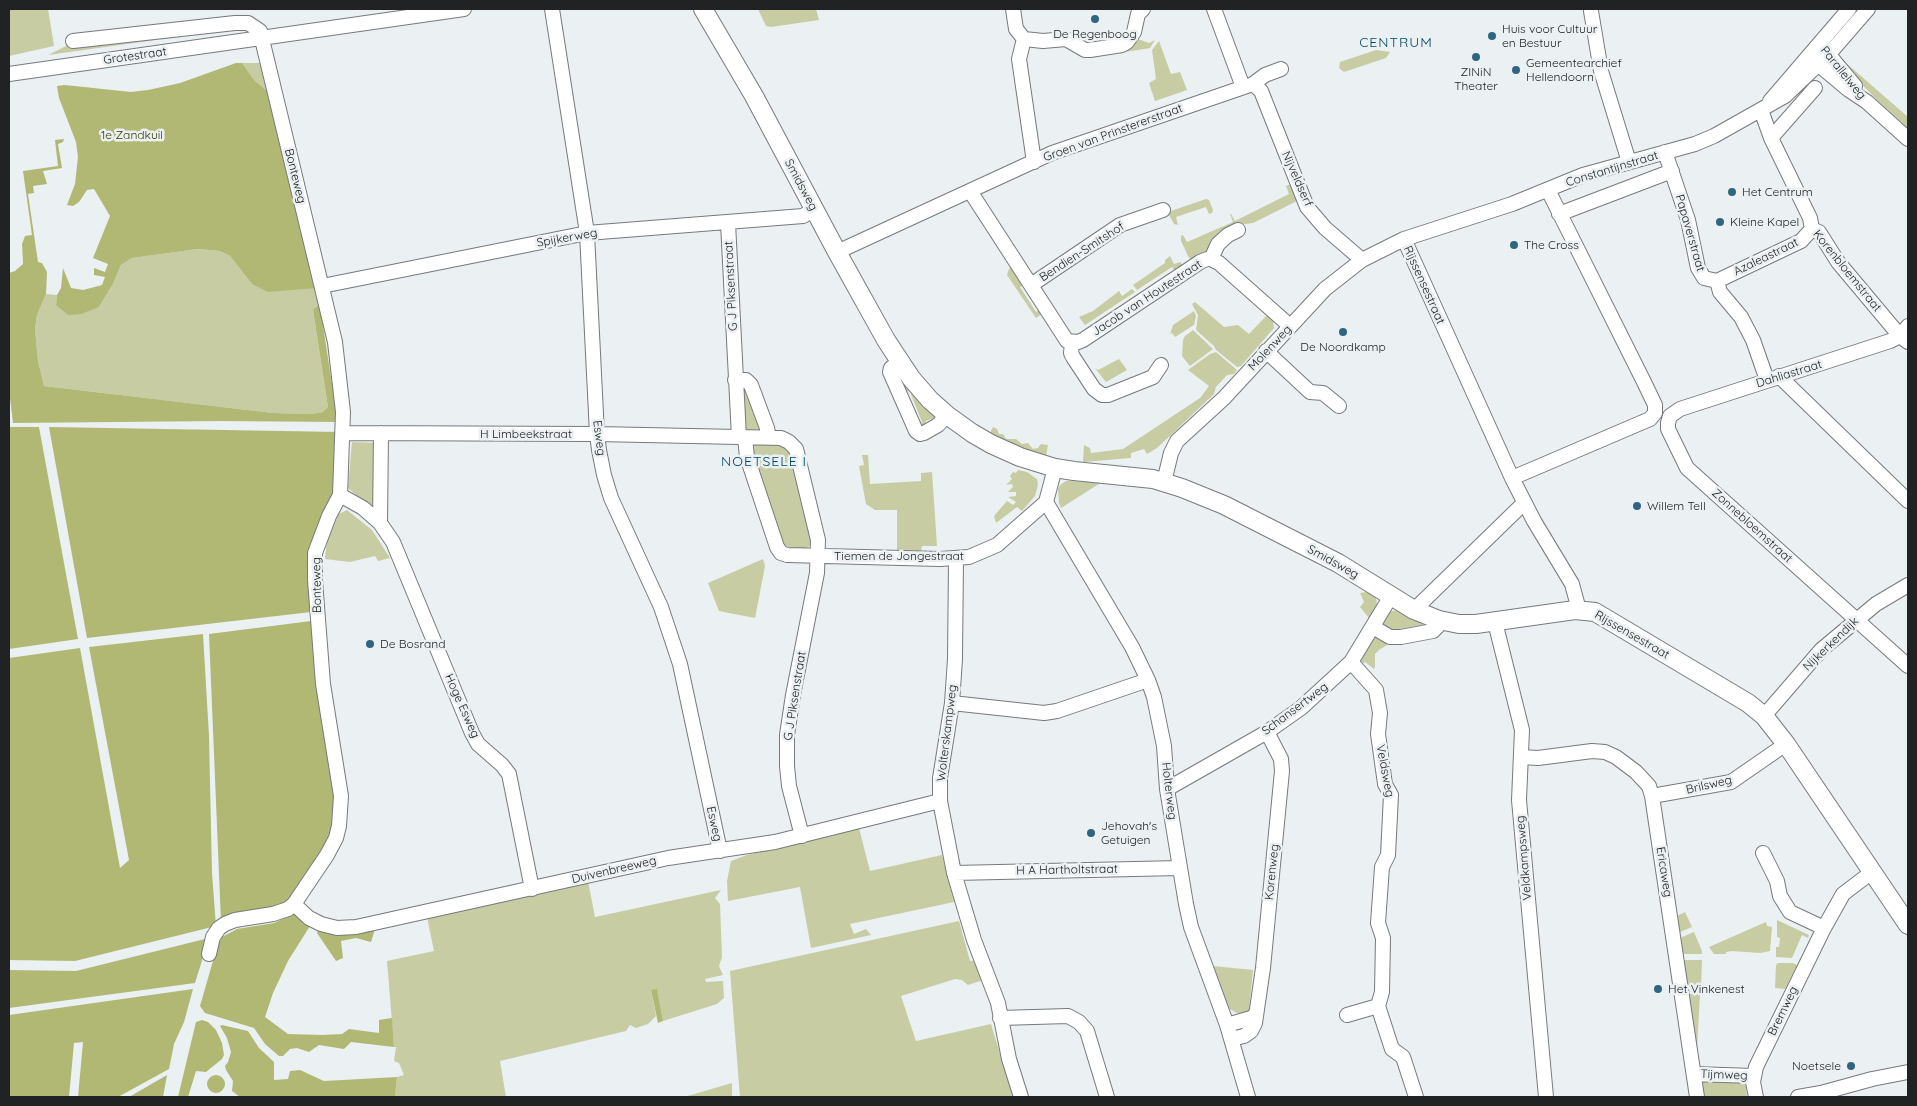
<!DOCTYPE html>
<html>
<head>
<meta charset="utf-8">
<style>
  body { margin:0 }
  #map { position:relative; width:1917px; height:1106px; overflow:hidden; background:#ebf0f3; font-family:Quicksand,sans-serif }
  canvas { display:block }
  .frame { position:absolute; inset:0; border:10px solid #202223; pointer-events:none }
</style>
</head>
<body>
<div id="map">
<canvas width="1917" height="1106"></canvas>
<div class="frame"></div>
</div>
<script>
const context = document.querySelector('canvas').getContext('2d');
context.lineJoin = 'round';
function fillPath(path, color) {
  context.fillStyle = color;
  context.fill(path, 'evenodd');
}
function poly(rows) {
  const path = new Path2D();
  for (const r of rows) {
    if (r.length === 3) {
      path.moveTo(r[0] + r[2], r[1]);
      path.arc(r[0], r[1], r[2], 0, 2 * Math.PI);
      continue;
    }
    path.moveTo(r[0], r[1]);
    for (let i = 2; i < r.length; i += 2) path.lineTo(r[i], r[i + 1]);
  }
  return path;
}
function trace(path, color, width, dash) {
  context.strokeStyle = color;
  context.lineWidth = width;
  context.lineCap = dash ? 'butt' : 'round';
  context.setLineDash(dash || []);
  context.stroke(path);
}
function drawText(font, color, halo, rows, align = 'center') {
  context.font = font + ' Quicksand,sans-serif';
  context.lineWidth = 5;
  context.setLineDash([]);
  context.textBaseline = 'middle';
  context.strokeStyle = halo;
  context.fillStyle = color;
  for (const [text, x, y, turn = 0] of rows) {
    context.save();
    context.translate(x, y);
    context.rotate((+turn || 0) * Math.PI / 180);
    context.textAlign = isNaN(turn) ? turn : align;
    if (halo) context.strokeText(text, 0, 0);
    context.fillText(text, 0, 0);
    context.restore();
  }
}
const green = poly([
  [9,9,48,9,54,46,9,56],
  [758,9,816,9,819,20,771,27,766,26],
  [243,25,227,30,48,55,66,46],
  [1138,39,1149,43,1155,40,1150,48,1126,52],
  [1159,41,1171,74,1180,72,1187,90,1155,101,1149,83,1156,79,1152,50],
  [1376,50,1390,52,1386,58,1344,72,1339,68,1340,62],
  [242,63,261,63,270,93,255,81],
  [1846,63,1908,117,1908,128,1877,100,1844,66],
  [1291,184,1297,201,1253,223,1239,225,1210,253,1193,260,1189,258,1181,241,1181,236,1183,235,1187,242,1233,222,1230,214,1231,214,1235,221,1289,194,1286,186],
  [1206,199,1209,200,1213,210,1212,213,1209,214,1206,207,1176,217,1178,225,1174,224,1169,215,1171,211],
  [198,249,220,251,230,256,252,284,317,288,335,390,320,307,313,310,328,407,324,412,312,414,273,413,44,386,38,361,35,329,37,315,46,294,57,295,56,305,99,307,113,284,121,265,132,258],
  [1170,256,1174,264,1181,262,1182,267,1176,273,1172,267,1137,290,1133,285,1165,263,1165,260],
  [1012,267,1027,283,1020,287,1036,312,1043,308,1043,313,1036,318,1007,275,1009,269],
  [1132,289,1135,292,1085,325,1079,317,1093,311,1119,291,1122,296],
  [1195,302,1224,327,1238,325,1249,334,1267,315,1273,321,1274,328,1241,366,1237,367,1216,350,1214,346,1196,330,1198,315,1192,304],
  [1194,311,1196,316,1194,325,1175,337,1172,333,1170,334,1173,325],
  [1193,330,1213,349,1190,366,1182,356,1183,340,1185,336],
  [1216,352,1237,370,1234,374,1227,375,1216,387,1214,394,1157,448,1147,454,1144,449,1131,453,1131,458,1083,462,1084,445,1090,448,1091,453,1123,449,1200,398,1209,386,1188,370,1210,354],
  [1119,359,1127,370,1106,382,1095,368,1098,370],
  [895,372,908,389,938,420,931,419,926,421,923,429,917,425,921,426,922,422,910,392,900,388],
  [744,386,756,421,761,423,764,431,746,431,744,429,740,387],
  [993,427,997,429,999,434,1003,434,1006,439,1016,439,1022,444,1028,443,1033,449,1038,448,1041,444,1048,445,1046,456,1017,446,990,433],
  [755,441,780,442,795,452,813,539,810,546,804,549,788,547,781,543,751,447],
  [352,442,379,443,375,511,348,488],
  [862,455,868,455,870,484,921,481,921,473,932,472,937,546,922,546,921,552,897,551,897,510,875,510,866,504,859,466,864,465],
  [1018,470,1027,472,1037,479,1038,485,1035,496,1022,511,1017,507,996,523,994,516,1007,501,1013,505,1016,502,1008,497,1016,496,1016,492,1008,492,1013,487,1012,484,1006,485,1012,479,1010,476,1013,472,1016,473],
  [1066,481,1069,481,1102,482,1061,508,1059,503,1058,489,1060,485],
  [347,510,372,530,390,558,378,561,375,556,350,562,325,559,327,539,331,530,339,514],
  [763,559,765,566,755,618,719,611,708,583],
  [1367,592,1376,597,1377,605,1369,618,1360,607,1364,602,1360,593],
  [1397,610,1411,619,1427,626,1399,632,1380,629,1389,612],
  [1377,633,1382,636,1387,645,1379,650,1375,654,1375,667,1374,669,1365,662,1360,666,1360,660],
  [859,828,870,871,942,855,954,902,850,924,854,934,866,929,871,935,811,948,800,887,728,901,727,881,731,861,747,855],
  [588,881,595,917,721,890,715,898,720,904,722,957,719,966,723,975,705,979,706,982,723,981,724,998,717,1004,663,1021,657,990,651,990,656,1016,648,1024,636,1028,630,1025,626,1031,500,1061,506,1097,395,1097,397,1077,404,1075,399,1063,394,1061,396,1047,394,1047,387,961,434,951,427,917],
  [1685,912,1692,927,1680,932,1677,916],
  [1777,920,1809,935,1808,938,1802,935,1792,958,1776,957,1776,947,1779,947,1780,938,1777,937],
  [959,921,970,961,978,960,983,980,968,985,962,980,955,979,901,996,916,1041,991,1024,1013,1097,740,1097,730,971],
  [1766,922,1767,926,1772,927,1770,951,1760,953,1732,951,1726,952,1726,954,1714,954,1709,947],
  [1694,932,1702,951,1702,954,1683,954,1680,938],
  [1684,960,1702,960,1701,988,1688,988],
  [1778,963,1793,963,1799,966,1795,969,1785,989,1775,988,1776,965],
  [1213,966,1253,970,1249,1010,1243,1013,1237,1013,1228,1008],
  [1689,994,1700,994,1697,1050],
  [1702,1077,1745,1079,1747,1097,1704,1097],
  [732,1083,732,1097,684,1097]
]);
const forest = poly([
  [236,63,242,63,255,81,270,93,317,288,268,292,252,284,230,256,220,251,198,249,132,258,121,265,113,284,99,307,81,314,68,315,56,305,57,295,61,288,63,268,71,288,83,290,102,285,105,277,94,275,94,268,105,272,108,264,93,258,110,216,94,189,87,190,79,202,73,206,67,205,75,184,78,157,76,142,59,98,57,86,65,85,131,92,148,90,180,83],
  [64,139,63,142,58,144,62,168,43,171,47,184,33,186,34,193,28,194,38,262,42,263,47,272,46,294,37,315,35,329,38,361,44,386,273,413,312,414,323,412,328,407,313,310,318,306,320,307,338,422,221,421,13,423,9,390,9,273,15,271,23,264,22,244,25,236,32,235,23,171,58,166,55,140],
  [9,427,39,427,78,639,9,649],
  [49,427,340,432,335,487,311,612,87,638],
  [311,621,322,707,337,796,332,831,321,854,293,898,281,906,221,922,209,634],
  [203,634,209,736,212,873,216,926,75,961,9,960,9,658,80,648,120,868,129,860,89,647],
  [291,915,295,915,310,926,288,961,273,993,265,1017,288,1034,323,1035,342,1034,349,1029,379,1033,379,1020,392,1018,394,1047,351,1042,344,1049,319,1045,309,1052,297,1048,290,1049,283,1056,279,1056,265,1044,254,1028,205,1013,200,1006,217,947,222,937,237,929,274,923],
  [375,929,371,942,356,938,341,941,343,958,336,961,317,933,318,930],
  [209,938,195,983,9,1008,9,970,76,971],
  [193,989,184,1022,174,1044,169,1069,118,1097,78,1097,83,1042,74,1043,69,1097,9,1097,9,1015],
  [657,989,663,1021,658,1023,651,990],
  [202,1020,208,1022,216,1030,222,1043,224,1055,222,1059,206,1072,196,1071,188,1097,178,1097,196,1022],
  [222,1025,248,1031,259,1048,274,1062,274,1080,288,1079,290,1071,300,1070,324,1081,397,1077,395,1097,240,1097,232,1091,233,1081,226,1070,225,1066,228,1062,231,1052,227,1038,220,1026],
  [216,1084,9],
  [167,1075,163,1097,129,1097]
]);
const minor = poly([
  [552,9,587,233,597,434,599,450,604,475,611,498,661,607,680,664,720,851],
  [1013,9,1016,29,1024,39,1043,41,1066,39,1085,50,1090,50,1122,45,1127,42,1134,32,1138,14,1143,9],
  [1214,9,1243,87],
  [1591,11,1601,71,1629,162],
  [1024,39,1019,59,1034,162],
  [73,41,235,23,248,23,260,31,335,342,343,412,340,495,329,516,315,553,315,580,323,684,341,796,339,826,336,838,327,855,294,904,288,909,273,914,235,920,225,924,219,928,213,937,209,954],
  [1824,49,1855,86],
  [1813,60,1849,90,1867,102,1908,139],
  [9,74,464,9],
  [1253,84,1261,91,1307,207,1325,228,1362,260],
  [1770,101,1849,9],
  [1761,110,1771,138,1810,218,1812,229,1819,232,1838,262,1900,336,1908,342],
  [1771,138,1815,88],
  [1665,152,1688,220,1698,268,1704,278,1717,281,1720,292,1741,317,1753,340,1767,380],
  [970,191,1067,341,1078,342,1083,340,1200,262,1207,259,1211,259,1219,263,1290,326],
  [1559,214,1672,171],
  [728,223,739,437,781,438,789,442,796,449,818,540,817,573,793,695,787,735,787,766,789,786,802,836],
  [1404,239,1512,478,1534,521,1572,584,1579,610],
  [837,252,1052,153,1253,84,1265,75,1281,69],
  [1211,259,1218,244,1228,235,1238,230],
  [1717,281,1801,241,1812,229],
  [1031,285,1120,225,1163,210],
  [322,286,587,233,803,216,814,209],
  [1908,326,1900,336,1890,341,1680,409,1670,416,1668,423,1668,429,1687,468,1908,666],
  [1072,343,1071,353,1073,357,1094,389,1102,395,1108,395,1153,377,1161,365],
  [1266,351,1310,392,1323,393,1339,406],
  [899,362,891,368,890,372,916,431,920,434,924,433,938,425,947,415],
  [1779,376,1908,501],
  [735,380,746,380,751,385,767,428,769,437],
  [344,433,597,434,739,437],
  [745,438,747,457,777,547,781,553,787,555,940,559,969,557,997,545,1046,502,1055,468],
  [1512,478,1650,419,1655,413,1655,405,1644,382,1548,190],
  [1164,482,1171,453,1177,441,1224,398,1325,289,1362,260,1404,239,1512,204,1583,175,1695,144,1714,136,1785,96,1829,54,1868,9],
  [340,495,363,508,380,523,393,542,472,733,478,744,502,765,509,774,532,889],
  [1046,502,1132,647,1148,680,1154,697,1164,746,1167,789,1186,904,1191,927,1227,1025,1248,1097],
  [380,523,381,433],
  [956,559,955,659,952,703,940,778,940,801,954,873,974,940,998,1003,1009,1059,1021,1097],
  [1414,610,1524,503],
  [1495,622,1522,730,1519,800,1546,1097],
  [1373,627,1390,637,1401,637,1433,631,1438,626,1439,620],
  [1351,662,1376,690,1380,713,1378,734,1385,784,1391,795,1388,855,1382,867,1378,923,1383,938,1382,992,1378,1006,1392,1049,1403,1057,1416,1097],
  [952,703,1044,713,1057,711,1148,680],
  [1764,716,1821,650,1876,604,1908,585],
  [1522,757,1538,758,1592,751,1605,752,1616,757,1636,772,1649,786,1652,796,1697,1097],
  [1167,789,1267,732,1301,708,1351,662,1391,596],
  [1652,796,1731,782,1786,744],
  [1763,853,1777,881,1780,896,1790,912,1824,928],
  [954,873,1180,868],
  [294,904,309,918,321,924,337,928,356,927,668,858,775,842,940,801],
  [1347,1015,1378,1006],
  [1000,1018,1068,1016,1079,1022,1087,1031,1107,1097],
  [1227,1025,1251,1018,1255,1015],
  [1231,1039,1244,1036,1251,1031,1255,1023,1263,968,1282,771,1281,759,1267,732],
  [1694,1074,1754,1076],
  [1756,1097,1753,1082,1756,1067,1824,928,1843,894,1872,872],
  [1798,1097,1821,1093,1872,1079,1908,1072]
]);
const major = poly([
  [703,9,754,96,837,252,886,340,911,378,930,400,947,415,972,433,991,444,1020,457,1055,468,1074,471,1153,479,1182,488,1224,505,1338,563,1414,610,1439,620,1459,624,1476,624,1575,610,1595,612,1748,703,1764,716,1786,744,1908,925]
]);
const markers = [
  [1095,19,5,"#306581"],
  [1492,36,5,"#306581"],
  [1476,57,5,"#306581"],
  [1516,70,5,"#306581"],
  [1732,192,5,"#306581"],
  [1720,222,5,"#306581"],
  [1514,245,5,"#306581"],
  [1343,332,5,"#306581"],
  [1637,506,5,"#306581"],
  [370,644,5,"#306581"],
  [1091,833,5,"#306581"],
  [1658,989,5,"#306581"],
  [1851,1066,5,"#306581"]
];
const poiNames = [
  ["Huis voor Cultuur",1502,29],
  ["en Bestuur",1502,43],
  ["De Regenboog",1095,34,"center"],
  ["Gemeentearchief",1526,63],
  ["Hellendoorn",1526,77],
  ["ZINiN",1476,72,"center"],
  ["Theater",1476,86,"center"],
  ["Het Centrum",1742,192],
  ["Kleine Kapel",1730,222],
  ["The Cross",1524,245],
  ["De Noordkamp",1343,347,"center"],
  ["Willem Tell",1647,506],
  ["De Bosrand",380,644],
  ["Jehovah's",1101,826],
  ["Getuigen",1101,840],
  ["Het Vinkenest",1668,989],
  ["Noetsele",1841,1066,"right"]
];
const streetNames = [
  ["Grotestraat",135,56,-8],
  ["Parallelweg",1843,73,51],
  ["Groen van Prinstererstraat",1113,133,-20],
  ["Constantijnstraat",1612,169,-17],
  ["Bonteweg",295,176,76],
  ["Nijveldserf",1297,179,66],
  ["Smidsweg",801,185,62],
  ["Papaverstraat",1690,233,74],
  ["Spijkerweg",567,238,-10],
  ["Bendien-Smitshof",1082,252,-33],
  ["Azaleastraat",1766,257,-26],
  ["Korenbloemstraat",1847,271,51],
  ["Rijssensestraat",1424,285,66],
  ["G J Piksenstraat",731,286,-93],
  ["Jacob van Houtestraat",1147,298,-33],
  ["Molenweg",1270,348,-47],
  ["Dahliastraat",1789,374,-17],
  ["H Limbeekstraat",526,434],
  ["Esweg",599,438,83],
  ["Zonnebloemstraat",1752,526,42],
  ["Tiemen de Jongestraat",899,556],
  ["Smidsweg",1333,562,29],
  ["Bonteweg",317,585,-91],
  ["Rijssensestraat",1632,635,30],
  ["Nijkerkendijk",1831,644,-44],
  ["G J Piksenstraat",795,696,-81],
  ["Hoge Esweg",462,706,66],
  ["Schansertweg",1295,709,-37],
  ["Wolterskampweg",947,733,-83],
  ["Veldsweg",1385,771,79],
  ["Brilsweg",1709,785,-13],
  ["Holterweg",1169,791,83],
  ["Esweg",714,824,78],
  ["Veldkampsweg",1524,858,-95],
  ["Duivenbreeweg",614,870,-13],
  ["H A Hartholtstraat",1067,870,-1],
  ["Korenweg",1272,872,-84],
  ["Ericaweg",1664,872,81],
  ["Bremweg",1783,1011,-64],
  ["Tijmweg",1724,1075,2]
];
const parkNames = [
  ["1e Zandkuil",132,135]
];
const neighbourhoodNames = [
  ["CENTRUM",1396,43],
  ["NOETSELE I",764,462]
];
fillPath(green, '#c7cca3');
fillPath(forest, '#b1b874');
trace(minor, '#767a7d', 16);
trace(major, '#767a7d', 20);
trace(minor, '#fff', 14);
trace(major, '#fff', 18);
for (const [x, y, r, color] of markers) {
  const dot = new Path2D();
  dot.arc(x, y, r, 0, 2 * Math.PI);
  context.fillStyle = color;
  context.fill(dot);
  trace(dot, '#ebf0f3', 2);
}
drawText('12px', '#202223', '#ebf0f3', poiNames, 'left');
drawText('12px', '#202223', '#ebf0f3', streetNames);
drawText('12px', '#353802', '#ebf0f3', parkNames);
context.letterSpacing = '1px';
drawText('14px', '#004966', '#ebf0f3', neighbourhoodNames);
context.letterSpacing = '0px';
</script>
</body>
</html>
